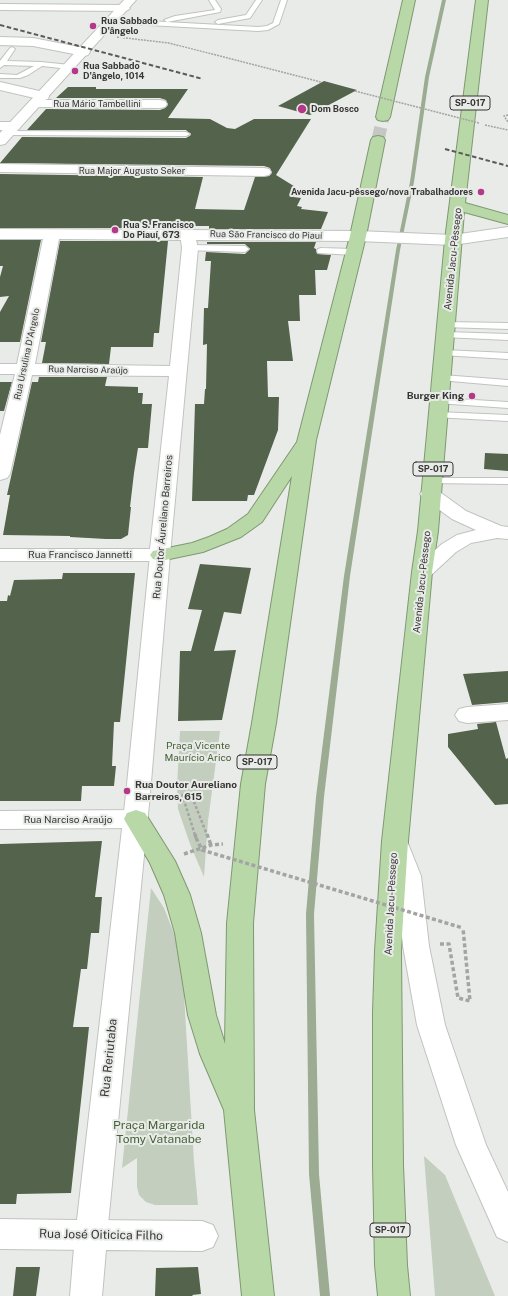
<!DOCTYPE html>
<html>
<head>
<meta charset="utf-8">
<style>
	body { margin:0 }
	canvas { display:block; background:#e9ebe8 }
</style>
</head>
<body>
<canvas width="508" height="1296"></canvas>
<script>
const g = document.querySelector('canvas').getContext('2d');
g.lineJoin = 'round';
function fillPath(path, color) {
  g.fillStyle = color;
  g.fill(path, 'evenodd');
}
function shape(rows) {
  const path = new Path2D();
  for (const r of rows) {
    path.moveTo(r[0], r[1]);
    for (let i = 2; i < r.length; i += 2) path.lineTo(r[i], r[i + 1]);
  }
  return path;
}
function trace(path, color, width, dash) {
  g.strokeStyle = color;
  g.lineWidth = width;
  g.lineCap = dash ? 'butt' : 'round';
  g.setLineDash(dash || []);
  g.stroke(path);
}
function label(font, color, halo, rows, align = 'center') {
  g.font = font + ' "Public Sans",sans-serif';
  g.lineWidth = 4;
  g.setLineDash([]);
  g.textBaseline = 'middle';
  g.strokeStyle = halo;
  g.fillStyle = color;
  for (const [text, x, y, turn = 0] of rows) {
    g.save();
    g.translate(x, y);
    g.rotate((+turn || 0) * Math.PI / 180);
    g.textAlign = isNaN(turn) ? turn : align;
    if (halo) g.strokeText(text, 0, 0);
    g.fillText(text, 0, 0);
    g.restore();
  }
}
const green = shape([
	[180,731,220,731,208,821,204,877,190,844,178,809,177,786],
	[151,888,164,908,177,941,182,961,194,1162,198,1205,155,1205,146,1202,139,1195,137,1187,137,1158,122,1168],
	[424,1156,445,1175,495,1296,435,1296]
]);
const stream = shape([
	[442,0,446,0,429,77,414,182,400,250,350,576,324,797,314,914,319,1174,330,1296,320,1296,309,1174,306,914,316,797,344,576,396,250,410,182,425,77,442,0]
]);
const building = shape([
	[324,81,357,90,310,115,278,106],
	[68,87,96,87,96,89,188,89,168,118,210,119,227,128,235,129,254,119,311,119,276,175,297,188,293,197,301,198,297,206,302,207,301,209,328,212,321,229,209,229,209,226,170,226,169,228,0,228,0,174,203,177,195,209,244,210,255,177,269,176,272,173,270,168,264,166,0,163,22,137,186,138,191,135,186,130,27,130,46,109,160,110,165,108,168,105,166,100,160,98,56,98],
	[0,240,41,240,20,342,0,342,0,312,9,296,0,297,0,277,3,266,0,266],
	[60,241,168,241,159,333,154,333,153,347,111,347,109,364,42,363,46,342,41,342],
	[207,242,316,242,314,248,316,249,317,254,331,255,327,270,315,270,316,295,299,295,300,321,288,321,293,361,267,361,268,397,279,397,278,430,254,495,248,495,247,501,192,501,195,404,204,404,205,389,206,389,207,344,203,345,204,308,208,308,211,261,205,261,206,252,245,254,250,249,245,244,207,244],
	[39,377,107,377,105,386,138,387,138,393,143,393,142,404,152,404,148,448,138,448,134,473,130,507,131,507,128,535,121,539,106,539,70,537,70,536,3,535,10,495,7,495,32,382,38,382],
	[0,382,12,382,4,411,0,411],
	[485,453,508,454,508,471,484,469],
	[200,564,251,568,241,614,224,612,214,651,236,650,222,720,178,721,180,651,191,651,202,610,188,609],
	[63,573,135,573,120,722,114,722,112,766,116,766,114,786,82,786,81,801,0,801,0,601,7,601,8,595,10,596,14,580,62,579],
	[508,671,508,702,472,705,463,674],
	[496,722,506,759,508,758,508,804,495,805,448,747,448,734,478,729,477,724],
	[102,841,95,897,102,897,99,933,91,933,87,969,81,969,73,1027,89,1027,71,1193,17,1194,16,1204,0,1204,0,844],
	[16,1267,40,1267,36,1296,13,1296],
	[198,1267,201,1294,192,1295,193,1296,155,1296,156,1268]
]);
const trunkTunnel = shape([
	[378,140,383,117]
]);
const pathFar2 = shape([
	[117,37,169,43,321,82],
	[508,115,504,116,508,122],
	[485,125,508,130]
]);
const pathFar1 = shape([
	[195,835,182,794,191,794,207,835]
]);
const path = shape([
	[195,834,196,838],
	[207,834,211,845],
	[184,854,211,845,223,844],
	[440,944,449,944,458,998,470,1001,463,928]
]);
const service = shape([
	[209,0,215,0,221,9,220,12,167,22,164,20,175,16,215,10,209,0],
	[256,0,262,0,250,18,218,24,215,22,218,20,246,15,256,0],
	[281,0,287,0,279,24,268,30,258,31,111,23,108,21,111,19,258,27,267,26,273,23,281,0],
	[12,47,15,49,7,61,41,62,70,65,73,67,70,69,42,66,28,75,20,78,0,78,0,74,17,75,34,66,4,65,0,68,0,61,10,48,12,47],
	[5,131,186,132,190,134,186,136,8,135,5,135,5,131],
	[190,245,245,246,249,249,245,252,187,250,186,248,190,245],
	[321,248,354,249,358,252,354,255,318,253,317,251,318,249,321,248],
	[446,322,508,323,508,329,443,327,441,325,443,323,446,322],
	[446,332,508,334,508,340,443,337,441,335,446,332],
	[444,350,508,353,508,359,441,355,439,353,441,351,444,350],
	[442,375,508,380,508,386,439,380,437,378,439,376,442,375],
	[440,398,508,402,508,408,437,403,435,401,440,398],
	[438,412,508,415,508,421,434,417,433,415,434,413,438,412],
	[431,478,508,478,508,484,427,483,426,481,427,479,431,478]
]);
const minor = shape([
	[0,4,124,5,128,6,130,8,128,10,124,11,0,10,0,4],
	[0,37,33,38,84,48,88,49,90,52,88,55,84,56,33,46,0,45,0,37],
	[0,82,48,93,49,96,48,99,43,100,0,90,0,82],
	[35,100,160,100,165,101,167,104,165,107,160,108,30,107,28,104,30,101,35,100],
	[0,122,14,122,19,123,21,126,19,129,14,130,0,130,0,122],
	[0,164,264,168,269,169,271,172,269,175,264,176,0,172,0,164],
	[508,227,508,237,453,245,358,241,196,240,198,248,170,555,167,559,160,561,0,561,0,549,150,549,169,376,32,375,10,474,7,478,0,480,0,435,15,374,0,374,0,364,17,364,43,239,0,239,0,229,358,231,453,235,508,227],
	[59,239,181,240,182,248,170,366,35,364,59,239],
	[430,488,437,490,466,511,501,526,508,527,508,539,497,538,471,543,456,552,429,577,422,578,415,577,412,572,415,567,442,544,457,535,476,530,452,519,423,498,420,494,423,490,430,488],
	[508,704,508,720,467,723,459,721,455,715,459,709,467,707,508,704],
	[136,810,145,813,148,819,145,825,136,828,0,829,0,811,136,810],
	[91,1220,202,1221,213,1225,218,1236,213,1247,202,1251,106,1250,102,1296,70,1296,75,1235,80,1224,91,1220]
]);
const tertiary = shape([
	[124,0,136,0,5,144,0,145,0,133,124,0],
	[160,549,167,551,170,555,150,794,107,1235,102,1246,91,1250,0,1249,0,1219,77,1220,126,794,150,555,153,551,160,549],
	[396,834,405,836,421,876,429,946,445,1025,486,1145,508,1192,508,1242,497,1237,456,1145,417,1025,403,946,395,876,383,843,387,836,396,834]
]);
const trunk = shape([
	[403,0,415,0,390,117,388,120,383,121,378,120,376,117,403,0],
	[476,0,488,0,465,203,508,215,508,224,464,212,438,531,432,572,408,841,401,951,403,1165,407,1265,410,1296,378,1296,375,1265,373,1165,373,1012,375,951,382,841,412,572,418,531,445,240,476,0],
	[378,136,383,137,385,140,366,236,316,440,276,723,265,784,253,923,254,1110,274,1296,242,1296,224,1110,200,1054,188,1015,175,933,164,895,150,863,124,819,127,813,136,810,145,813,175,861,190,895,201,933,216,1015,225,1044,227,923,241,784,252,723,292,476,262,522,241,537,203,552,160,561,153,559,150,555,153,551,192,543,209,537,227,529,248,514,297,442,350,236,371,140,373,137,378,136]
]);
const rail = shape([
	[0,25,203,79],
	[445,149,508,166]
]);
const pathBridgeFar1 = shape([
	[355,91,479,123]
]);
const pathBridge = shape([
	[196,838,202,850,463,928]
]);
const markers = [
	[93,26,4,"#b43889"],
	[75,71,4,"#b43889"],
	[302,109,5,"#b43889"],
	[481,192,4,"#b43889"],
	[115,230,4,"#b43889"],
	[472,396,4,"#b43889"],
	[127,791,4,"#b43889"]
];
const farPoinames = [
	["Rua Sabbado",101,21],
	["D'ângelo",101,31],
	["Rua Sabbado",83,66],
	["D'ângelo, 1014",83,76],
	["Dom Bosco",311,109],
	["Avenida Jacu-pêssego/nova Trabalhadores",473,192,"right"],
	["Rua S. Francisco",123,225],
	["Do Piauí, 673",123,235]
];
const shields = [
	[470,103,40],
	[433,469,40],
	[257,762,40],
	[390,1230,40]
];
const shieldNames = [
	["SP-017",470,103],
	["SP-017",433,469],
	["SP-017",257,762],
	["SP-017",390,1230]
];
const farStreetnames = [
	["Rua Mário Tambellini",97,104],
	["Rua Major Augusto Seker",132,171],
	["Rua São Francisco do Piauí",266,235,1],
	["Rua Ursulina D'Angelo",27,354,-78],
	["Rua Narciso Araújo",88,370,1]
];
const streetNames = [
	["Avenida Jacu-Pêssego",453,259,-84],
	["Rua Doutor Áureliano Barreiros",163,527,-85],
	["Rua Francisco Jannetti",80,555],
	["Avenida Jacu-Pêssego",422,582,-84],
	["Rua Narciso Araújo",68,820],
	["Avenida Jacu-Pêssego",391,904,-87]
];
const poiNames = [
	["Burger King",464,396],
	["Rua Doutor Aureliano",135,785,"left"],
	["Barreiros, 615",135,797,"left"]
];
const parkNames = [
	["Praça Vicente",198,746],
	["Maurício Arico",198,758]
];
const nearStreetnames = [
	["Rua Reriutaba",109,1058,-84],
	["Rua José Oiticica Filho",101,1235,1]
];
const nearParknames = [
	["Praça Margarida",159,1125],
	["Tomy Vatanabe",159,1139]
];
fillPath(green, '#c4cebe');
fillPath(stream, '#9bac92');
fillPath(building, '#54634c');
trace(trunkTunnel, '#c5c7c4', 13, [13, 6]);
trace(service, '#c1c3c0', 2);
trace(minor, '#c1c3c0', 2);
trace(tertiary, '#c1c3c0', 2);
trace(trunk, '#7f9971', 2);
trace(pathFar2, '#a4a5a3', 1.5, [2, 1]);
trace(pathFar1, '#a4a5a3', 2.5, [3, 2]);
trace(path, '#a4a5a3', 3.5, [4, 2.5]);
fillPath(service, '#fff');
fillPath(minor, '#fff');
fillPath(tertiary, '#fff');
fillPath(trunk, '#b8d8a8');
trace(rail, '#5a5a59', 2, [4.5, 2.5]);
trace(pathBridgeFar1, '#a4a5a3', 1.5, [2, 1]);
trace(pathBridge, '#a4a5a3', 3.5, [4, 2.5]);
for (const [x, y, r, color] of markers) {
  const dot = new Path2D();
  dot.arc(x, y, r, 0, 2 * Math.PI);
  g.fillStyle = color;
  g.fill(dot);
  trace(dot, '#e9ebe8', 1.5);
}
label('bold 9px', '#363635', '#e9ebe8', farPoinames, 'left');
for (const [x, y, w] of shields) {
  const box = new Path2D();
  box.roundRect(x - w / 2, y - 7, w, 14, 3);
  g.fillStyle = '#e9ebe8';
  g.fill(box);
  trace(box, '#363635', 1);
}
label('bold 9px', '#363635', null, shieldNames);
label('9px', '#363635', '#e9ebe8', farStreetnames);
label('10px', '#363635', '#e9ebe8', streetNames);
label('bold 10px', '#363635', '#e9ebe8', poiNames, 'right');
label('10px', '#466138', '#e9ebe8', parkNames);
label('12px', '#363635', '#e9ebe8', nearStreetnames);
label('12px', '#466138', '#e9ebe8', nearParknames);
</script>
</body>
</html>
